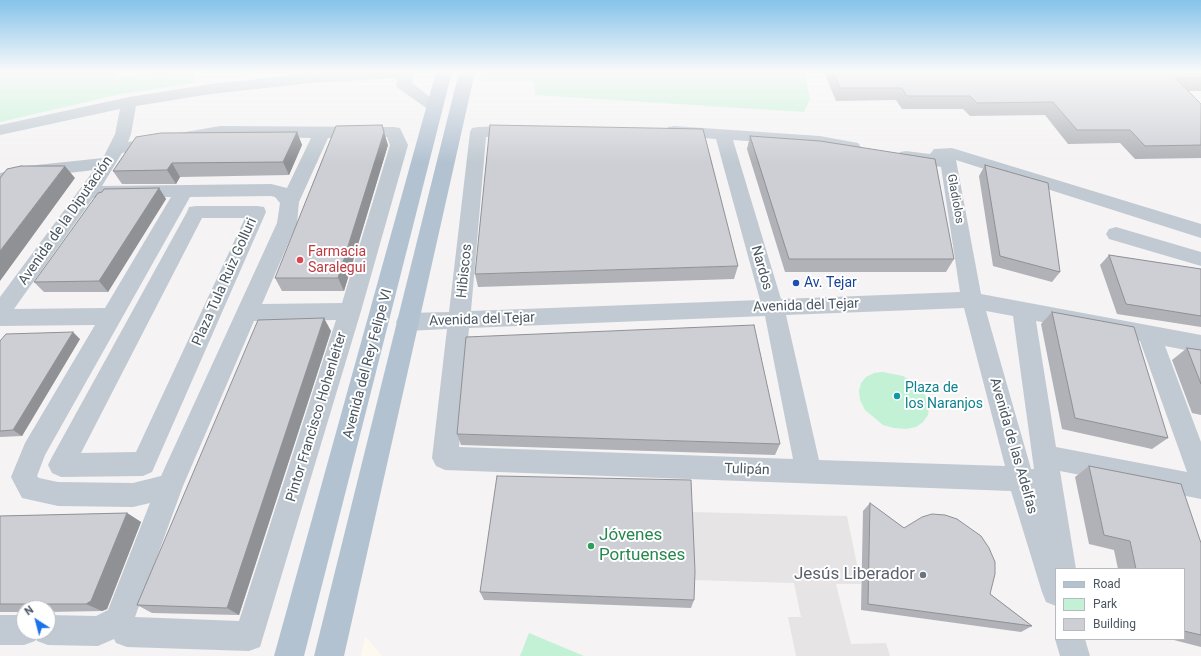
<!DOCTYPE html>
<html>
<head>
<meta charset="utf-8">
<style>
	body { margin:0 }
	#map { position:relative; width:1201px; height:656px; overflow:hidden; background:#f5f3f3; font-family:Roboto,sans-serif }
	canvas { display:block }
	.legend { position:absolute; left:1055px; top:568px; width:130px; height:72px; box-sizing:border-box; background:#fff; border:1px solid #b7bbc0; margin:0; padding:5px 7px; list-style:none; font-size:12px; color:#4a5661 }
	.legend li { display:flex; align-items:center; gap:8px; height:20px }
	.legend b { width:20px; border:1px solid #b7bbc0 }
	.north { position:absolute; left:16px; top:600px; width:40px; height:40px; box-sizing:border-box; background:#fff; border:1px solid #b7bbc0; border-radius:50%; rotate:324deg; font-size:11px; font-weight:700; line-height:16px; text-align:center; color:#4a5661 }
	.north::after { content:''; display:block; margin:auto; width:14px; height:18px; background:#1a73e8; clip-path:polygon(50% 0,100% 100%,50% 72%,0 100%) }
</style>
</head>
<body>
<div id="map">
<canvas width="1201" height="656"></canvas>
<ul class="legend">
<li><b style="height:5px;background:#b3c2d1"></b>Road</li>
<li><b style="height:11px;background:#c3f1d5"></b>Park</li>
<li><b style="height:11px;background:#cdcfd5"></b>Building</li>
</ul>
<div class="north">N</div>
</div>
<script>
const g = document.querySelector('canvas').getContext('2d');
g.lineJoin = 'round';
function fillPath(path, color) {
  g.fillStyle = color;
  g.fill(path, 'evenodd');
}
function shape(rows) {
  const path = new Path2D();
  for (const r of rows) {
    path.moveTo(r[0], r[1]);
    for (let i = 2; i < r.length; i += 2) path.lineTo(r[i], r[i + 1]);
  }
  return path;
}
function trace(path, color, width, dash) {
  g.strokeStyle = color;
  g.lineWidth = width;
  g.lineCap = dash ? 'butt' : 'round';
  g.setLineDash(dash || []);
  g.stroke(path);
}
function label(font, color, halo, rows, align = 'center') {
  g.font = font + ' Roboto,sans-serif';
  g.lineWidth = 4;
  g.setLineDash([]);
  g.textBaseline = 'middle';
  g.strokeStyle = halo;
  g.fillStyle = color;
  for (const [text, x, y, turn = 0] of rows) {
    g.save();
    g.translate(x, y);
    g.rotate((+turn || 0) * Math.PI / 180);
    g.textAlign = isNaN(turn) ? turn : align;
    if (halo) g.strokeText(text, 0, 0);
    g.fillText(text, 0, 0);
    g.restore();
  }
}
const commercial = shape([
	[365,636,382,656,361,656]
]);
const education = shape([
	[689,512,847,516,861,584,836,584,851,644,886,643,890,656,796,656,788,617,801,617,794,583,692,580]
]);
const green = shape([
	[0,72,119,72,116,76,193,72,195,83,121,94,0,122],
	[481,72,805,72,810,99,804,112,535,95,534,81,480,81],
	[883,372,903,376,921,388,926,397,929,406,928,415,923,422,916,427,906,429,894,428,883,425,865,410,860,400,859,391,861,383,866,377,874,373],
	[529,633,584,656,520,656]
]);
const minor = shape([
	[347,72,415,72,412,83,443,107,441,110,435,112,429,110,398,88,396,85,397,78,311,83,211,94,136,106,131,134,128,142,220,126,394,127,400,128,408,145,361,311,260,647,249,651,127,647,116,643,114,639,98,646,48,645,37,641,36,637,35,641,24,645,0,645,0,615,24,615,24,632,48,632,48,615,96,616,108,610,150,503,133,507,58,506,22,498,11,477,25,443,95,325,0,326,0,297,94,170,27,178,0,185,0,173,27,166,103,158,115,134,120,109,0,135,0,125,129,97,211,84,311,73,347,72],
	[220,136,311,138,287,188,271,184,102,186,122,153,220,136],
	[387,137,390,145,342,303,262,304,297,223,299,202,328,138,387,137],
	[271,196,275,197,280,203,277,223,161,476,133,483,58,482,39,478,37,476,45,455,190,197,271,196],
	[171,197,105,308,14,309,93,198,171,197],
	[336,320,239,621,135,617,183,486,254,321,336,320],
	[519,125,525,126,527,130,525,134,486,137,471,311,760,300,716,139,668,135,666,131,668,127,674,126,820,136,858,143,861,147,858,151,852,152,820,146,733,140,781,299,960,292,941,167,900,160,897,156,900,152,906,151,930,154,934,149,952,148,1201,224,1201,238,956,160,981,294,1201,335,1201,353,1165,346,1201,442,1201,499,1060,471,1076,569,1056,569,1056,606,1046,602,1042,592,1011,491,445,470,436,466,432,458,447,329,407,331,399,328,396,322,399,316,407,313,449,312,470,132,472,128,478,127,519,125],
	[964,308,1005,466,819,460,786,315,964,308],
	[986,311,1013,316,1034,469,1031,469,986,311],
	[765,316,793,459,459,447,469,328,765,316],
	[1036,321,1140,341,1187,472,1056,447,1036,321],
	[196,206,257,206,264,207,266,212,152,472,143,476,61,477,52,473,48,465,52,457,187,212,189,207,196,206],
	[202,218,245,218,136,452,81,453,202,218],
	[1116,227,1201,252,1201,266,1109,239,1106,234,1109,229,1116,227],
	[1056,636,1056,639,1085,639,1090,656,1060,656,1055,639,1056,636]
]);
const major = shape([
	[436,72,452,72,304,656,274,656,436,72],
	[459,72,475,72,344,656,314,656,459,72]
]);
const wall = shape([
	[824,72,1201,72,1201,91,1189,91,1201,104,1201,158,1135,159,1120,143,1068,144,1045,115,970,116,963,109,902,109,896,100,836,101],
	[297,132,302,145,289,175,180,177,176,184,122,184,113,171],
	[750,136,954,259,946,272,785,272,747,149],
	[388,145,344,291,282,291,275,278],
	[985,165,1060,272,1052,282,993,266,979,176],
	[159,188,166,199,108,292,44,292,34,282],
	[1109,255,1201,269,1201,327,1117,314,1100,265],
	[738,266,734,279,478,287,475,274],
	[1052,312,1168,438,1152,449,1062,429,1041,324],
	[331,331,239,615,152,613,137,605],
	[80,339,22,436,0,437,0,341],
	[1187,348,1201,350,1201,415,1192,413,1172,360],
	[457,434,780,444,775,455,461,445],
	[1089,466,1201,543,1201,647,1170,639,1184,639,1184,569,1118,569,1114,550,1089,544,1075,477],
	[870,503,904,528,1032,626,1021,632,861,610,863,511],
	[127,513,141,522,107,609,102,611,48,612,48,608,24,608,24,612,0,612,0,516],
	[480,592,694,600,691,608,484,600]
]);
const shadedWall = shape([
	[297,132,302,145,289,175,283,162],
	[384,132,388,145,344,291,338,278],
	[172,163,180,177,176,184,167,170],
	[65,166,75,178,0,281,0,251],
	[159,188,166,199,108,292,99,281],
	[324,318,331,331,239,615,227,608],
	[73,332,80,339,22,436,13,430],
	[127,513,141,522,107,609,102,611,86,604]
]);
const building = shape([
	[833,72,1201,72,1201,78,1175,78,1201,104,1201,145,1145,146,1130,130,1077,130,1053,102,977,103,970,96,907,96,902,88,840,88,833,72],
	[382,125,384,132,338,278,275,278,336,126,382,125],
	[490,125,703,129,738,266,475,274,490,125],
	[297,132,283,162,172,163,167,170,113,171,136,137,161,133,297,132],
	[750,136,820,141,935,159,954,259,789,259,750,136],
	[985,165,1048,183,1060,272,1000,256,985,165],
	[21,166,65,166,0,251,0,178,7,169,21,166],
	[159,188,99,281,34,282,98,193,102,192,104,189,159,188],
	[1109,255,1201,269,1201,316,1126,304,1109,255],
	[1052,312,1134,327,1168,438,1075,418,1052,312],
	[324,318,227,608,137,605,258,320,324,318],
	[754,325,780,444,457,434,466,337,754,325],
	[73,332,13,430,0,431,0,341,6,334,73,332],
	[1187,348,1201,350,1201,384,1187,348],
	[1089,466,1181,484,1201,543,1201,635,1184,631,1184,569,1136,569,1130,541,1104,535,1089,466],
	[497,476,691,480,695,571,694,600,480,592,497,476],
	[870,503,904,528,922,517,932,514,945,515,957,519,981,536,989,548,995,562,995,574,990,594,1032,626,868,604,870,503],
	[127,513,91,601,86,604,0,604,0,516,127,513]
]);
const markers = [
	[300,260,4,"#e0444e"],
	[796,283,4,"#1a4fb4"],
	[897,396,4,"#0f9aa8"],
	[591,546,4,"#2e9e5b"],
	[923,575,4,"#6b7280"]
];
const farStreetnames = [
	["Gladiolos",955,199,80]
];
const streetNames = [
	["Avenida de la Diputación",66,221,-55],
	["Nardos",761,268,74],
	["Hibiscos",465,271,-84],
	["Plaza Tula Ruiz Golluri",225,282,-66],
	["Avenida del Tejar",806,306,-2],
	["Avenida del Tejar",482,320,-2],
	["Avenida del Rey Felipe VI",368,364,-75],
	["Pintor Francisco Hohenleiter",317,417,-73],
	["Avenida de las Adelfas",1013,446,74],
	["Tulipán",747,470,2]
];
const healthNames = [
	["Farmacia",308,252],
	["Saralegui",308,268]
];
const transitNames = [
	["Av. Tejar",804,283]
];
const cultureNames = [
	["Plaza de",905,388],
	["los Naranjos",905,404]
];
const nearLeisurenames = [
	["Jóvenes",599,536],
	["Portuenses",599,556]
];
const nearWorshipnames = [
	["Jesús Liberador",915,575]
];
fillPath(commercial, '#fdf9ef');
fillPath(education, '#e6e4e5');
fillPath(green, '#c3f1d5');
fillPath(minor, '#c1cad2');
fillPath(major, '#b3c2d1');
fillPath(wall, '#b0b2b7');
fillPath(shadedWall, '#909195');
fillPath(building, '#cdcfd5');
trace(building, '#909195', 1);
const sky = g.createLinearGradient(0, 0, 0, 163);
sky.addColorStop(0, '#85c3ea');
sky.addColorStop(0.44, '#fafafa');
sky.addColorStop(1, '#fafafa00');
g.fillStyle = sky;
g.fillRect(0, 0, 1201, 163);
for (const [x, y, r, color] of markers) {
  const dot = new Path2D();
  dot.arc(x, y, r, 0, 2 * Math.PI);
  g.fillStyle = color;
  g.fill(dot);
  trace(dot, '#fff', 1.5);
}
label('12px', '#4a5661', '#fff', farStreetnames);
label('14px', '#4a5661', '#fff', streetNames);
label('14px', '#be3a42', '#fff', healthNames, 'left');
label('14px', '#164399', '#fff', transitNames, 'left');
label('14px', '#0d838f', '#fff', cultureNames, 'left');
label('17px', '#27864d', '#fff', nearLeisurenames, 'left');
label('17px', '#5b616d', '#fff', nearWorshipnames, 'right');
</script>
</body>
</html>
